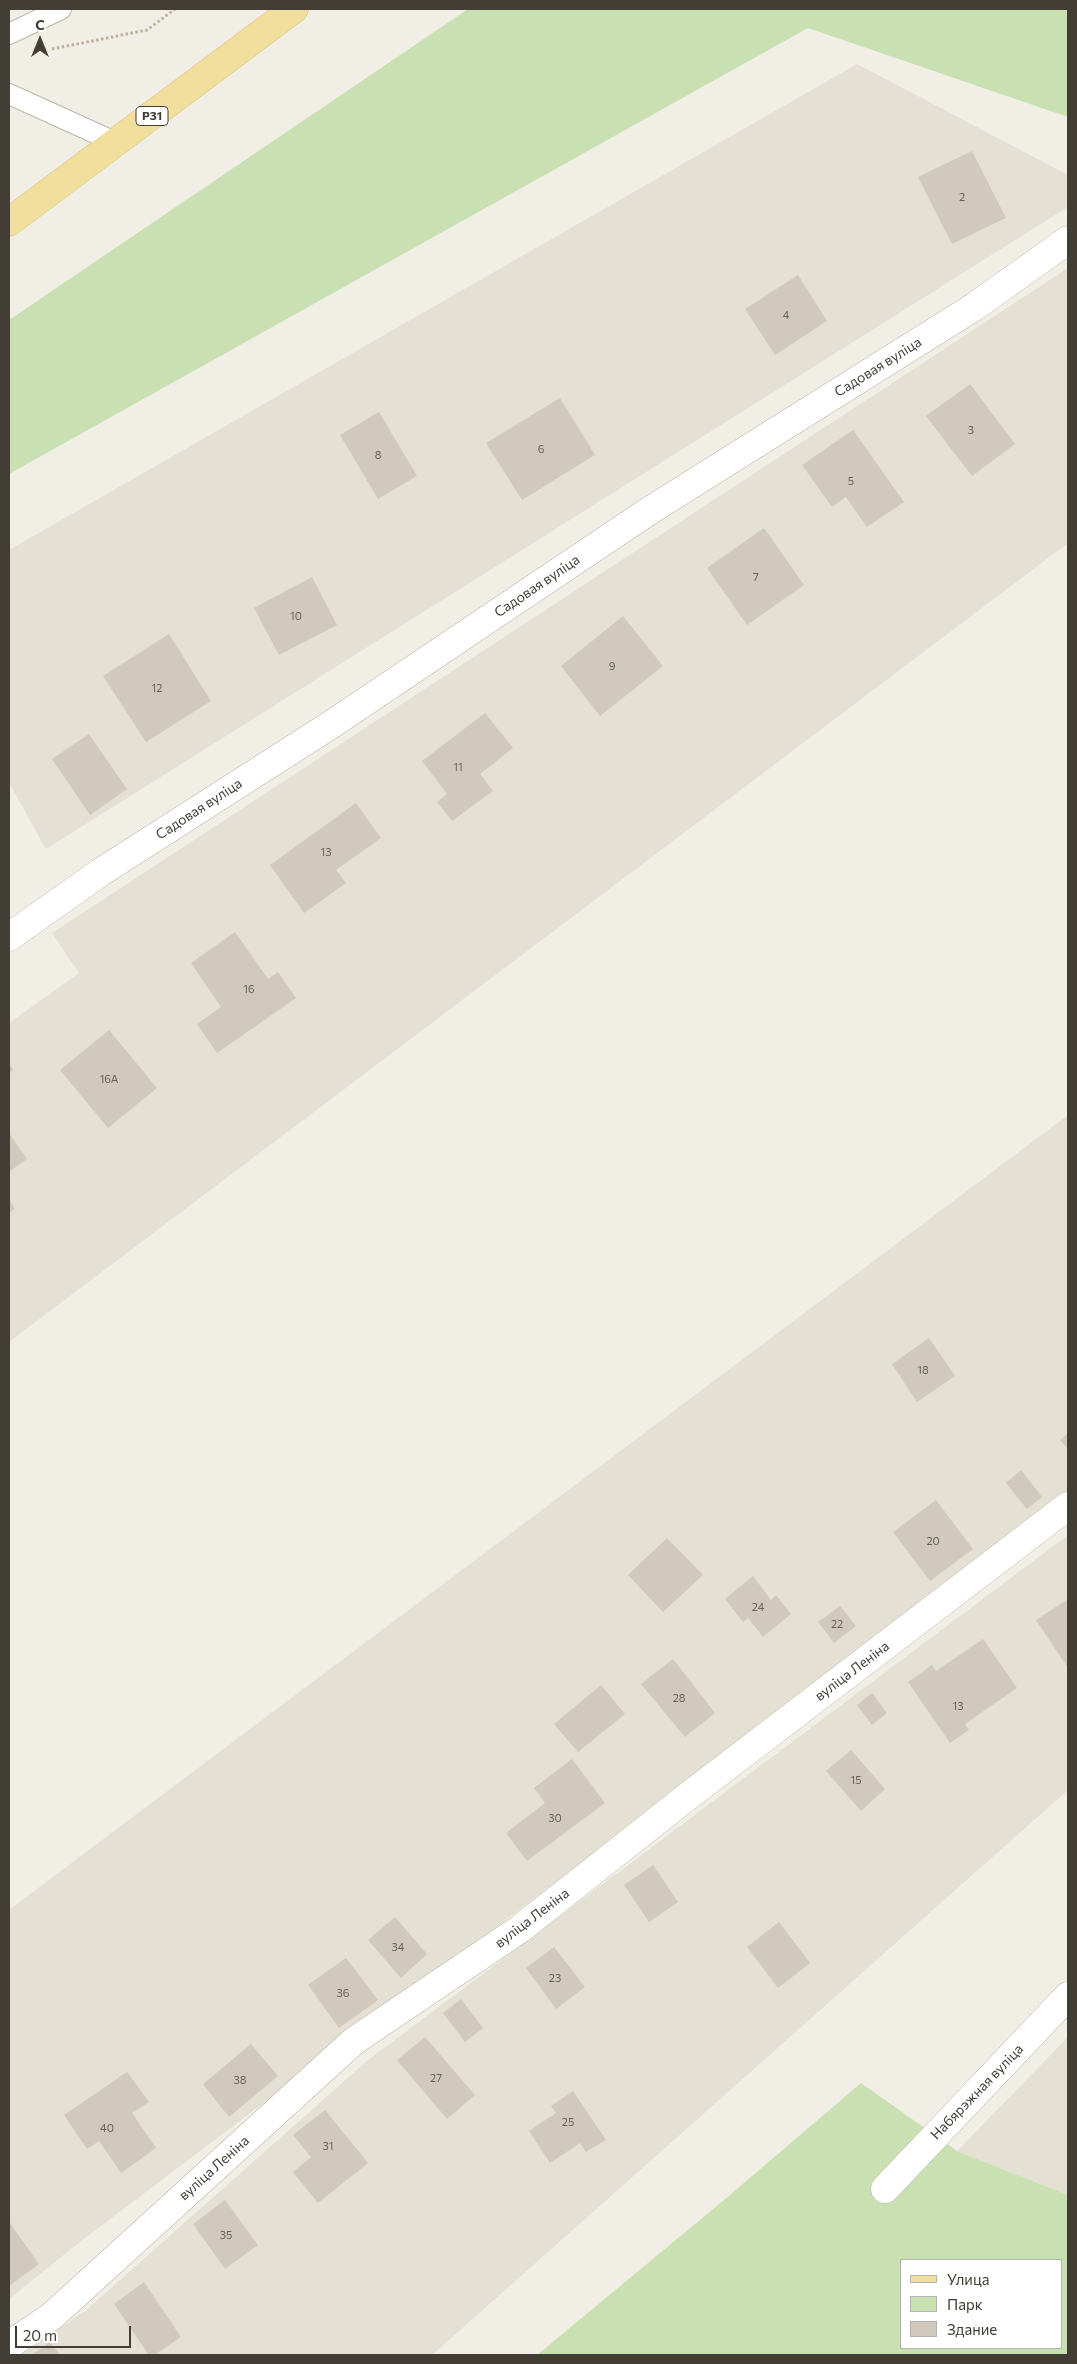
<!DOCTYPE html>
<html>
<head>
<meta charset="utf-8">
<style>
	body { margin:0 }
	#map { position:relative; width:1077px; height:2364px; overflow:hidden; background:#f1eee6; font-family:Commissioner,sans-serif }
	canvas { display:block }
	.frame { position:absolute; inset:0; border:10px solid #423e36; pointer-events:none }
	.legend { position:absolute; left:900px; top:2259px; width:162px; height:90px; box-sizing:border-box; background:#fff; border:1px solid #b3b2af; margin:0; padding:6px 9px; list-style:none; font-size:15px; color:#423e36 }
	.legend li { display:flex; align-items:center; gap:10px; height:25px }
	.legend b { width:25px; border:1px solid #b3b2af }
	.north { position:absolute; left:15px; top:15px; width:50px; height:50px; -webkit-text-stroke:4px #fff; paint-order:stroke; rotate:0deg; font-size:14px; font-weight:700; line-height:20px; text-align:center; color:#423e36 }
	.north::after { content:''; display:block; margin:auto; width:18px; height:22px; background:#423e36; clip-path:polygon(50% 0,100% 100%,50% 72%,0 100%) }
	.scale { position:absolute; left:15px; top:2326px; width:116px; height:22px; box-sizing:border-box; border:2px solid #423e36; border-top:0; padding-left:6px; font-size:15px; line-height:18px; white-space:nowrap; color:#423e36; -webkit-text-stroke:4px #fff; paint-order:stroke }
</style>
</head>
<body>
<div id="map">
<canvas width="1077" height="2364"></canvas>
<div class="frame"></div>
<ul class="legend">
<li><b style="height:6px;background:#f3df9d"></b>Улица</li>
<li><b style="height:14px;background:#c9e1b2"></b>Парк</li>
<li><b style="height:14px;background:#d1cabc"></b>Здание</li>
</ul>
<div class="north">С</div>
<div class="scale">20 m</div>
</div>
<script>
const g = document.querySelector('canvas').getContext('2d');
g.lineJoin = 'round';
function fillPath(path, color) {
  g.fillStyle = color;
  g.fill(path, 'evenodd');
}
function shape(rows) {
  const path = new Path2D();
  for (const r of rows) {
    path.moveTo(r[0], r[1]);
    for (let i = 2; i < r.length; i += 2) path.lineTo(r[i], r[i + 1]);
  }
  return path;
}
function trace(path, color, width, dash) {
  g.strokeStyle = color;
  g.lineWidth = width;
  g.lineCap = dash ? 'butt' : 'round';
  g.setLineDash(dash || []);
  g.stroke(path);
}
function label(font, color, halo, rows, align = 'center') {
  g.font = font + ' Commissioner,sans-serif';
  g.lineWidth = 4;
  g.setLineDash([]);
  g.textBaseline = 'middle';
  g.strokeStyle = halo;
  g.fillStyle = color;
  for (const [text, x, y, turn = 0] of rows) {
    g.save();
    g.translate(x, y);
    g.rotate((+turn || 0) * Math.PI / 180);
    g.textAlign = isNaN(turn) ? turn : align;
    if (halo) g.strokeText(text, 0, 0);
    g.fillText(text, 0, 0);
    g.restore();
  }
}
const residential = shape([
	[857,64,1068,175,1068,207,46,849,9,783,9,550],
	[1068,268,1068,543,9,1342,9,1023,79,973,52,933],
	[1068,1115,1068,1495,81,2241,9,2299,9,1910],
	[1068,1535,1068,1790,432,2355,21,2355,85,2311,368,2060],
	[1068,2037,1068,2195,957,2151]
]);
const green = shape([
	[468,9,1068,9,1068,117,808,28,9,474,9,320],
	[861,2083,957,2151,1068,2195,1068,2355,537,2355,724,2200],
	[901,2260,1061,2260,1061,2348,901,2348]
]);
const building = shape([
	[972,151,1006,218,952,244,918,177],
	[798,275,827,321,775,355,745,309],
	[970,384,1015,444,972,476,926,416],
	[560,398,595,455,522,500,486,443],
	[379,412,417,476,378,499,340,435],
	[853,430,904,502,867,527,846,497,832,507,802,465],
	[764,528,804,585,747,625,707,568],
	[312,577,337,625,279,655,254,608],
	[623,616,663,666,600,716,561,666],
	[169,634,211,701,146,742,103,676],
	[485,713,513,748,480,774,493,791,452,821,437,802,447,794,422,761],
	[89,734,127,789,90,815,52,759],
	[356,803,381,838,336,870,346,883,304,913,270,865],
	[235,932,268,979,278,972,296,998,217,1053,197,1024,221,1007,191,963],
	[109,1030,157,1088,108,1128,60,1070],
	[9,1063,13,1070,9,1074],
	[9,1133,27,1159,9,1172],
	[9,1199,15,1209,9,1213],
	[929,1338,955,1376,917,1402,892,1364],
	[1068,1433,1068,1449,1060,1440],
	[1021,1470,1042,1497,1027,1509,1006,1483],
	[936,1500,973,1549,930,1581,893,1532],
	[667,1538,703,1575,663,1612,628,1575],
	[753,1576,771,1600,776,1595,791,1614,763,1637,748,1618,743,1622,725,1599],
	[1068,1599,1068,1668,1036,1620],
	[840,1606,856,1626,834,1643,818,1622],
	[983,1639,1017,1688,965,1724,969,1730,950,1743,908,1682,932,1665,936,1671],
	[673,1659,715,1713,685,1737,641,1684],
	[601,1685,625,1714,578,1752,554,1724],
	[872,1693,887,1713,872,1725,857,1705],
	[851,1750,885,1789,861,1811,826,1771],
	[572,1759,605,1803,527,1861,506,1833,545,1803,534,1788],
	[653,1865,678,1902,649,1922,624,1885],
	[395,1917,427,1954,401,1978,368,1940],
	[779,1922,810,1963,778,1988,747,1947],
	[554,1947,585,1987,556,2009,526,1968],
	[346,1958,378,2000,339,2028,308,1985],
	[461,1999,483,2028,465,2042,443,2013],
	[425,2037,475,2095,447,2119,397,2060],
	[251,2044,278,2076,229,2117,203,2084],
	[127,2072,149,2102,132,2113,156,2148,121,2173,99,2141,87,2149,64,2115],
	[573,2091,606,2140,586,2152,580,2143,550,2163,529,2131,556,2113,551,2106],
	[325,2110,368,2163,318,2203,293,2172,311,2157,293,2135],
	[225,2200,258,2245,225,2269,193,2224],
	[9,2222,39,2264,9,2286],
	[144,2282,181,2337,154,2355,149,2355,114,2304],
	[50,2342,60,2355,32,2355]
]);
const path = shape([
	[52,49,147,30,175,9]
]);
const service = shape([
	[9,34,61,9],
	[9,94,117,143]
]);
const minor = shape([
	[9,937,101,872,332,724,649,511,974,307,1068,240],
	[885,2189,1068,1996],
	[9,2345,52,2316,354,2041,520,1929,683,1800,1068,1506]
]);
const primary = shape([
	[9,222,294,9]
]);
const numberNames = [
	["2",962,197],
	["4",786,315],
	["3",971,430],
	["6",541,449],
	["8",378,455],
	["5",851,481],
	["7",756,577],
	["10",296,616],
	["9",612,666],
	["12",157,688],
	["11",458,767],
	["13",326,852],
	["16",249,989],
	["16А",109,1079],
	["18",923,1370],
	["20",933,1541],
	["24",758,1607],
	["22",837,1624],
	["28",679,1698],
	["13",958,1706],
	["15",856,1780],
	["30",555,1818],
	["34",398,1947],
	["23",555,1978],
	["36",343,1993],
	["27",436,2078],
	["38",240,2080],
	["25",568,2122],
	["40",107,2128],
	["31",328,2146],
	["35",226,2235]
];
const shields = [
	[152,116,32]
];
const shieldNames = [
	["Р31",152,116]
];
const streetNames = [
	["Садовая вуліца",878,367,-32],
	["Садовая вуліца",537,586,-34],
	["Садовая вуліца",199,809,-33],
	["вуліца Леніна",852,1671,-37],
	["вуліца Леніна",532,1918,-37],
	["Набярэжная вуліца",977,2092,-46],
	["вуліца Леніна",214,2168,-42]
];
fillPath(residential, '#e4e0d4');
fillPath(green, '#c9e1b2');
fillPath(building, '#d1cabc');
trace(service, '#bbb6a9', 22);
trace(minor, '#bbb6a9', 29);
trace(primary, '#d6bd6f', 29);
trace(path, '#bbb29c', 3, [2.5, 2.5]);
trace(service, '#fff', 20);
trace(minor, '#fff', 28);
trace(primary, '#f3df9d', 28);
label('11px', '#666158', null, numberNames);
for (const [x, y, w] of shields) {
  const box = new Path2D();
  box.roundRect(x - w / 2, y - 9.5, w, 19, 4);
  g.fillStyle = '#fff';
  g.fill(box);
  trace(box, '#423e36', 1);
}
label('bold 12px', '#423e36', null, shieldNames);
label('14px', '#423e36', '#fff', streetNames);
</script>
</body>
</html>
